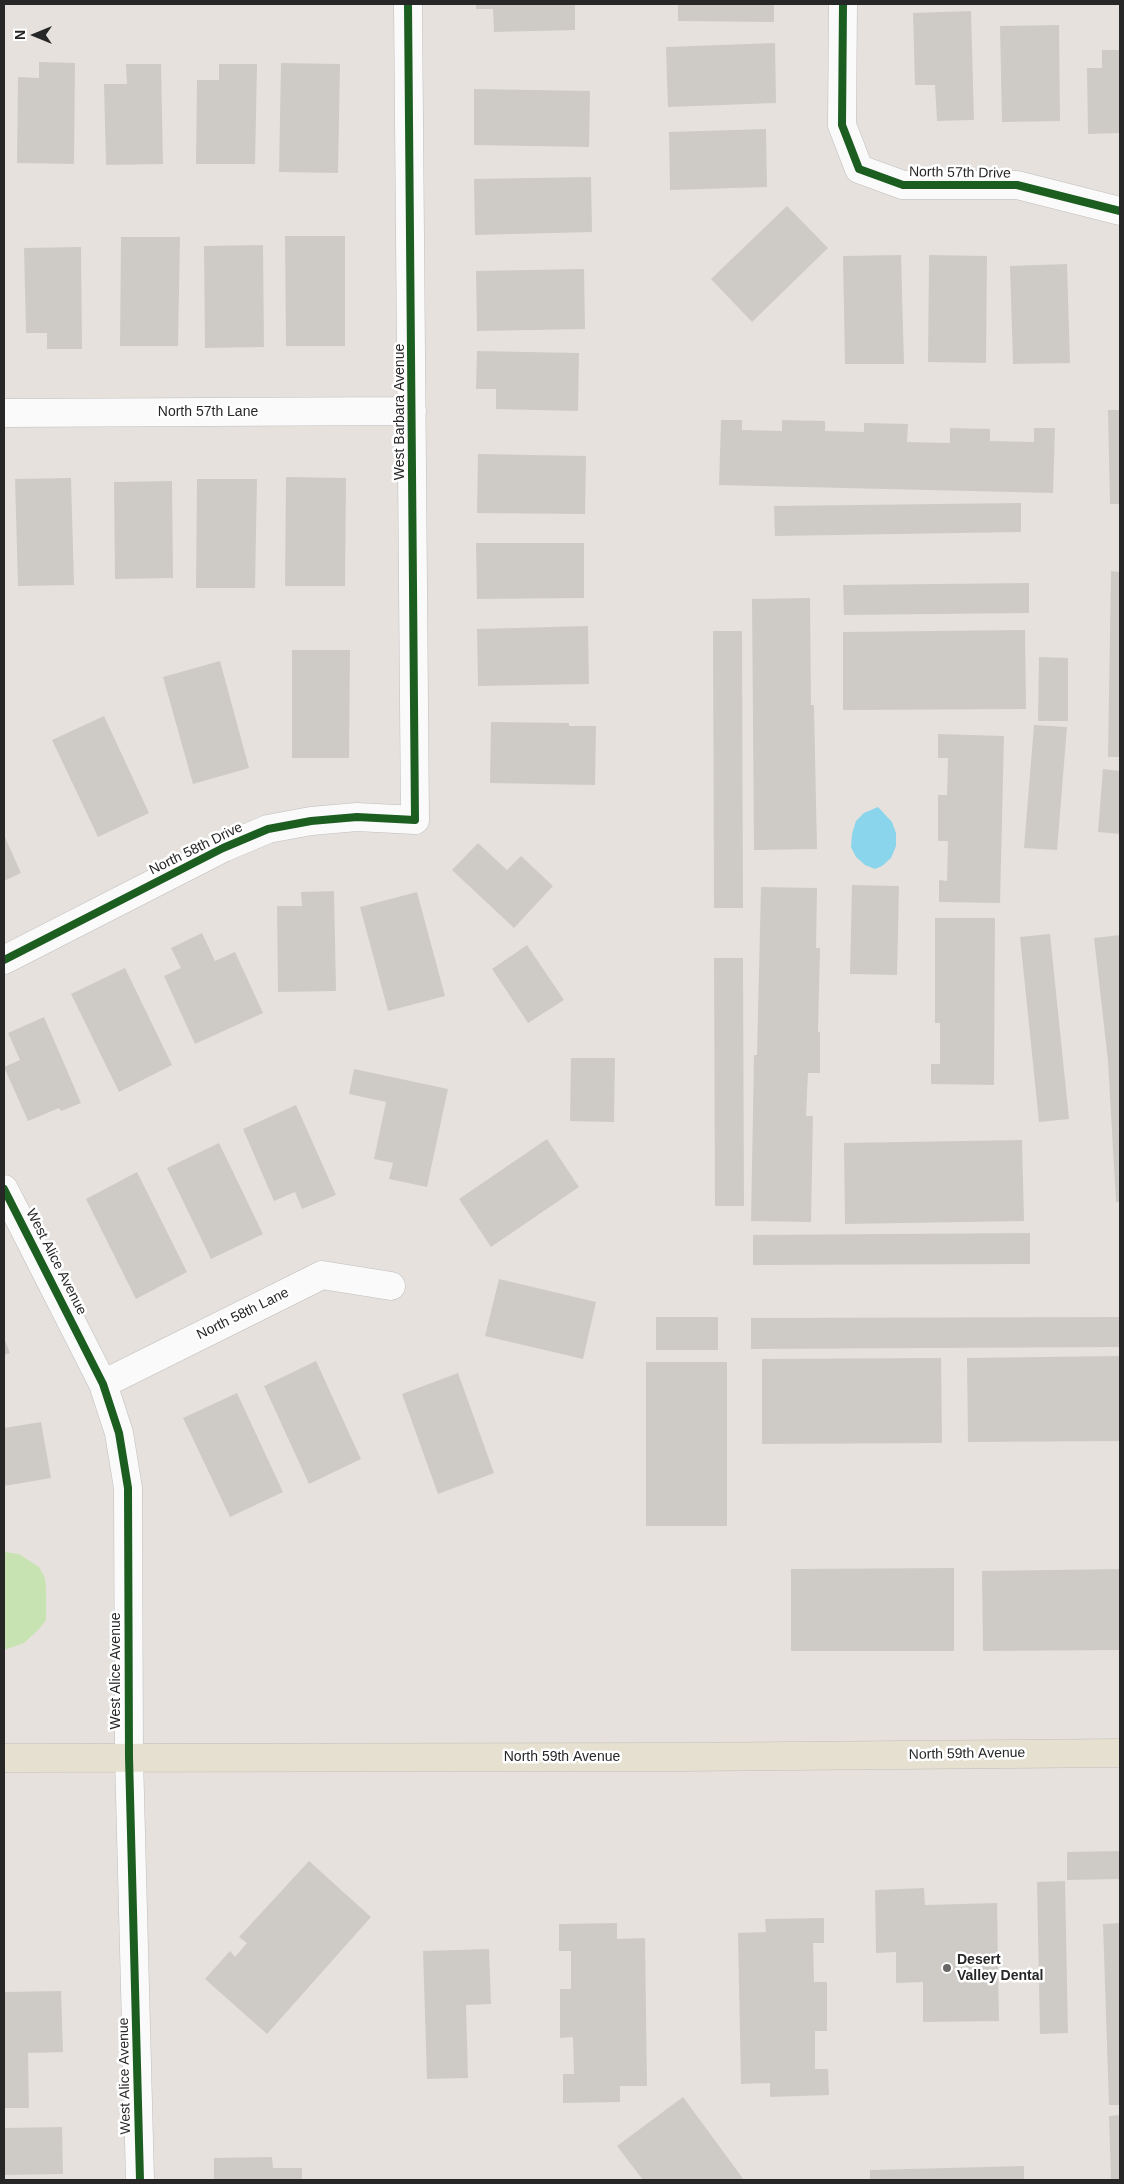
<!DOCTYPE html>
<html>
<head>
<meta charset="utf-8">
<style>
	body { margin:0 }
	#map { position:relative; width:1124px; height:2184px; overflow:hidden; background:#e6e1dc; font-family:Arial,sans-serif }
	canvas { display:block }
	.frame { position:absolute; inset:0; border:5px solid #272727; pointer-events:none }
	.north { position:absolute; left:10px; top:10px; width:50px; height:50px; -webkit-text-stroke:4px #fff; paint-order:stroke; rotate:270deg; font-size:14px; font-weight:700; line-height:20px; text-align:center; color:#272727 }
	.north::after { content:''; display:block; margin:auto; width:18px; height:22px; background:#272727; clip-path:polygon(50% 0,100% 100%,50% 72%,0 100%) }
</style>
</head>
<body>
<div id="map">
<canvas width="1124" height="2184"></canvas>
<div class="frame"></div>
<div class="north">N</div>
</div>
<script>
const g = document.querySelector('canvas').getContext('2d');
g.lineJoin = 'round';
function fillPath(path, color) {
  g.fillStyle = color;
  g.fill(path, 'evenodd');
}
function shape(rows) {
  const path = new Path2D();
  for (const r of rows) {
    path.moveTo(r[0], r[1]);
    for (let i = 2; i < r.length; i += 2) path.lineTo(r[i], r[i + 1]);
  }
  return path;
}
function trace(path, color, width, dash) {
  g.strokeStyle = color;
  g.lineWidth = width;
  g.lineCap = dash ? 'butt' : 'round';
  g.setLineDash(dash || []);
  g.stroke(path);
}
function label(font, color, halo, rows, align = 'center') {
  g.font = font + ' Arial,sans-serif';
  g.lineWidth = 5;
  g.setLineDash([]);
  g.textBaseline = 'middle';
  g.strokeStyle = halo;
  g.fillStyle = color;
  for (const [text, x, y, turn = 0] of rows) {
    g.save();
    g.translate(x, y);
    g.rotate((+turn || 0) * Math.PI / 180);
    g.textAlign = isNaN(turn) ? turn : align;
    if (halo) g.strokeText(text, 0, 0);
    g.fillText(text, 0, 0);
    g.restore();
  }
}
const green = shape([
	[4,1552,19,1554,39,1567,45,1578,46,1590,46,1620,39,1629,24,1643,4,1650]
]);
const water = shape([
	[878,807,892,822,896,833,896,846,891,858,882,866,875,869,865,865,856,857,851,847,852,834,856,821,864,813]
]);
const building = shape([
	[476,4,575,4,575,30,494,32,493,9,476,9],
	[678,4,774,4,774,22,678,21],
	[971,11,974,120,937,121,935,85,915,85,913,13],
	[1059,25,1060,121,1002,122,1000,26],
	[775,43,776,103,668,107,666,47],
	[1102,50,1120,50,1120,133,1088,134,1087,68,1102,68],
	[39,62,75,63,74,164,17,163,18,77,39,78],
	[281,63,340,64,338,173,279,172],
	[126,64,161,64,163,164,106,165,104,84,127,84],
	[219,64,257,64,255,164,196,164,197,80,219,80],
	[474,89,590,91,589,147,474,145],
	[766,129,767,187,670,190,669,132],
	[591,177,592,232,475,235,474,179],
	[787,206,828,248,752,322,711,279],
	[285,236,345,236,345,346,286,346],
	[121,237,180,237,178,346,120,346],
	[263,245,264,347,205,348,204,246],
	[81,247,82,349,47,349,47,333,26,333,24,248],
	[901,255,904,364,845,364,843,256],
	[929,255,987,256,986,363,928,362],
	[1067,264,1070,363,1013,364,1010,266],
	[584,269,585,329,477,331,476,271],
	[477,351,579,353,578,411,496,409,496,389,476,389],
	[1108,410,1120,410,1120,504,1110,504],
	[721,420,742,420,742,430,782,431,782,420,825,421,825,431,864,432,864,423,908,424,907,442,950,443,950,428,990,429,990,441,1034,442,1034,428,1055,428,1053,493,719,485],
	[478,454,586,456,585,514,477,513],
	[286,477,346,478,345,586,285,586],
	[71,478,74,585,18,586,15,479],
	[197,479,257,479,255,588,196,588],
	[172,481,173,578,115,579,114,482],
	[1021,503,1021,532,775,536,774,506],
	[476,543,584,543,584,598,477,599],
	[1111,571,1120,572,1120,757,1108,757],
	[1029,583,1029,613,844,615,843,585],
	[810,598,811,705,814,705,817,849,754,850,752,599],
	[588,626,589,684,478,686,477,629],
	[1025,630,1026,709,843,710,843,632],
	[713,631,742,631,743,908,714,908],
	[292,650,350,650,349,758,292,758],
	[1039,657,1068,658,1068,721,1038,721],
	[220,661,249,768,193,784,163,677],
	[104,716,149,813,98,837,52,740],
	[491,722,569,723,569,726,596,726,595,785,490,783],
	[1034,725,1067,727,1057,850,1024,848],
	[938,734,1004,736,1000,903,939,902,939,880,947,881,948,841,938,841,938,795,947,795,948,758,938,758],
	[1103,769,1120,771,1120,834,1098,832],
	[4,835,21,873,4,881],
	[478,843,507,870,521,856,553,886,514,928,452,870],
	[852,885,899,886,897,975,850,974],
	[761,887,817,888,816,948,820,948,818,1032,820,1032,820,1073,808,1073,806,1116,813,1116,811,1222,751,1221,754,1055,757,1055],
	[334,891,336,991,278,992,277,906,302,906,301,892],
	[417,892,445,996,388,1011,360,907],
	[935,918,995,918,994,1085,931,1084,931,1064,940,1064,940,1023,935,1023],
	[202,933,215,961,235,952,263,1013,195,1044,164,976,181,968,171,948],
	[1050,934,1069,1119,1039,1122,1020,937],
	[1120,935,1120,1202,1116,1202,1108,1061,1094,938],
	[527,945,564,1000,528,1023,492,969],
	[714,958,743,958,744,1206,715,1206],
	[125,968,172,1065,119,1092,71,994],
	[44,1017,81,1103,61,1111,59,1108,28,1121,4,1067,20,1060,8,1033],
	[571,1058,615,1058,614,1122,570,1121],
	[354,1069,448,1089,427,1187,389,1179,393,1163,374,1159,386,1102,349,1094],
	[296,1105,336,1195,302,1209,295,1192,274,1201,243,1129],
	[547,1139,579,1187,491,1247,459,1199],
	[1022,1140,1024,1221,845,1224,844,1143],
	[219,1143,263,1234,211,1259,167,1168],
	[137,1172,187,1272,136,1299,86,1199],
	[1030,1233,1030,1264,753,1265,753,1235],
	[499,1279,596,1302,583,1359,485,1336],
	[656,1317,718,1317,718,1350,656,1350],
	[1120,1317,1120,1347,751,1349,751,1318],
	[4,1338,10,1353,4,1355],
	[1120,1356,1120,1441,968,1442,967,1358],
	[941,1358,942,1443,762,1444,762,1359],
	[316,1361,361,1459,309,1484,264,1386],
	[646,1362,727,1362,727,1526,646,1526],
	[458,1373,494,1473,438,1494,402,1394],
	[237,1393,283,1492,230,1517,183,1418],
	[41,1422,51,1478,4,1486,4,1428],
	[954,1568,954,1651,791,1651,791,1569],
	[1120,1569,1120,1650,983,1651,982,1571],
	[1120,1851,1120,1879,1067,1880,1067,1852],
	[309,1861,371,1917,267,2034,205,1979,230,1951,235,1957,247,1943,239,1937],
	[1065,1881,1068,2033,1040,2034,1037,1882],
	[924,1888,925,1905,997,1903,999,2021,923,2022,923,1982,896,1983,896,1952,876,1953,875,1890],
	[824,1918,824,1943,813,1943,814,1982,827,1982,827,2031,815,2031,815,2069,828,2069,829,2095,770,2097,770,2083,741,2084,738,1933,766,1932,765,1919],
	[617,1923,617,1939,645,1938,647,2086,620,2086,620,2102,563,2103,563,2074,574,2074,573,2037,560,2038,560,1989,571,1989,571,1951,559,1951,559,1924],
	[1120,1923,1120,2105,1109,2105,1103,1924],
	[489,1949,491,2004,466,2005,468,2078,427,2079,423,1951],
	[61,1991,63,2052,28,2053,29,2108,4,2108,4,1992],
	[683,2097,744,2180,643,2180,617,2146],
	[1120,2115,1120,2180,1111,2180,1109,2116],
	[62,2127,63,2174,4,2175,4,2128],
	[272,2157,273,2168,302,2168,302,2180,214,2180,214,2158],
	[1024,2166,1024,2180,870,2180,870,2170]
]);
const minor = shape([
	[843,4,842,125,859,169,903,185,1017,185,1120,211],
	[4,413,412,411],
	[4,960,223,848,268,829,311,821,357,817,415,820,408,4],
	[4,1189,103,1384,119,1433,128,1488,129,1757,140,2180],
	[103,1384,322,1275,391,1286]
]);
const major = shape([
	[4,1758,684,1757,1120,1753]
]);
const cycleway = shape([
	[843,4,842,125,859,169,903,185,1017,185,1120,211],
	[4,960,223,848,268,829,311,821,357,817,415,820,408,4],
	[4,1189,103,1384,119,1433,128,1488,129,1757,140,2180]
]);
const markers = [
	[947,1968,5,"#6a6866"]
];
const streetNames = [
	["North 57th Drive",960,173,1],
	["North 57th Lane",208,412],
	["West Barbara Avenue",400,412,-90],
	["North 58th Drive",196,849,-26],
	["West Alice Avenue",56,1262,63],
	["North 58th Lane",243,1314,-26],
	["West Alice Avenue",116,1671,-90],
	["North 59th Avenue",967,1754,-1],
	["North 59th Avenue",562,1757],
	["West Alice Avenue",125,2076,-91]
];
const poiNames = [
	["Desert",957,1960],
	["Valley Dental",957,1976]
];
fillPath(green, '#c8e3b2');
fillPath(water, '#8bd5ec');
fillPath(building, '#cecbc7');
trace(minor, '#bfbdbe', 29);
trace(major, '#bfbdbb', 29);
trace(minor, '#fbfafa', 28);
trace(major, '#e6e0d0', 28);
trace(cycleway, '#1b5e20', 8);
for (const [x, y, r, color] of markers) {
  const dot = new Path2D();
  dot.arc(x, y, r, 0, 2 * Math.PI);
  g.fillStyle = color;
  g.fill(dot);
  trace(dot, '#fff', 2);
}
label('14px', '#272727', '#fff', streetNames);
label('bold 14px', '#272727', '#fff', poiNames, 'left');
</script>
</body>
</html>
